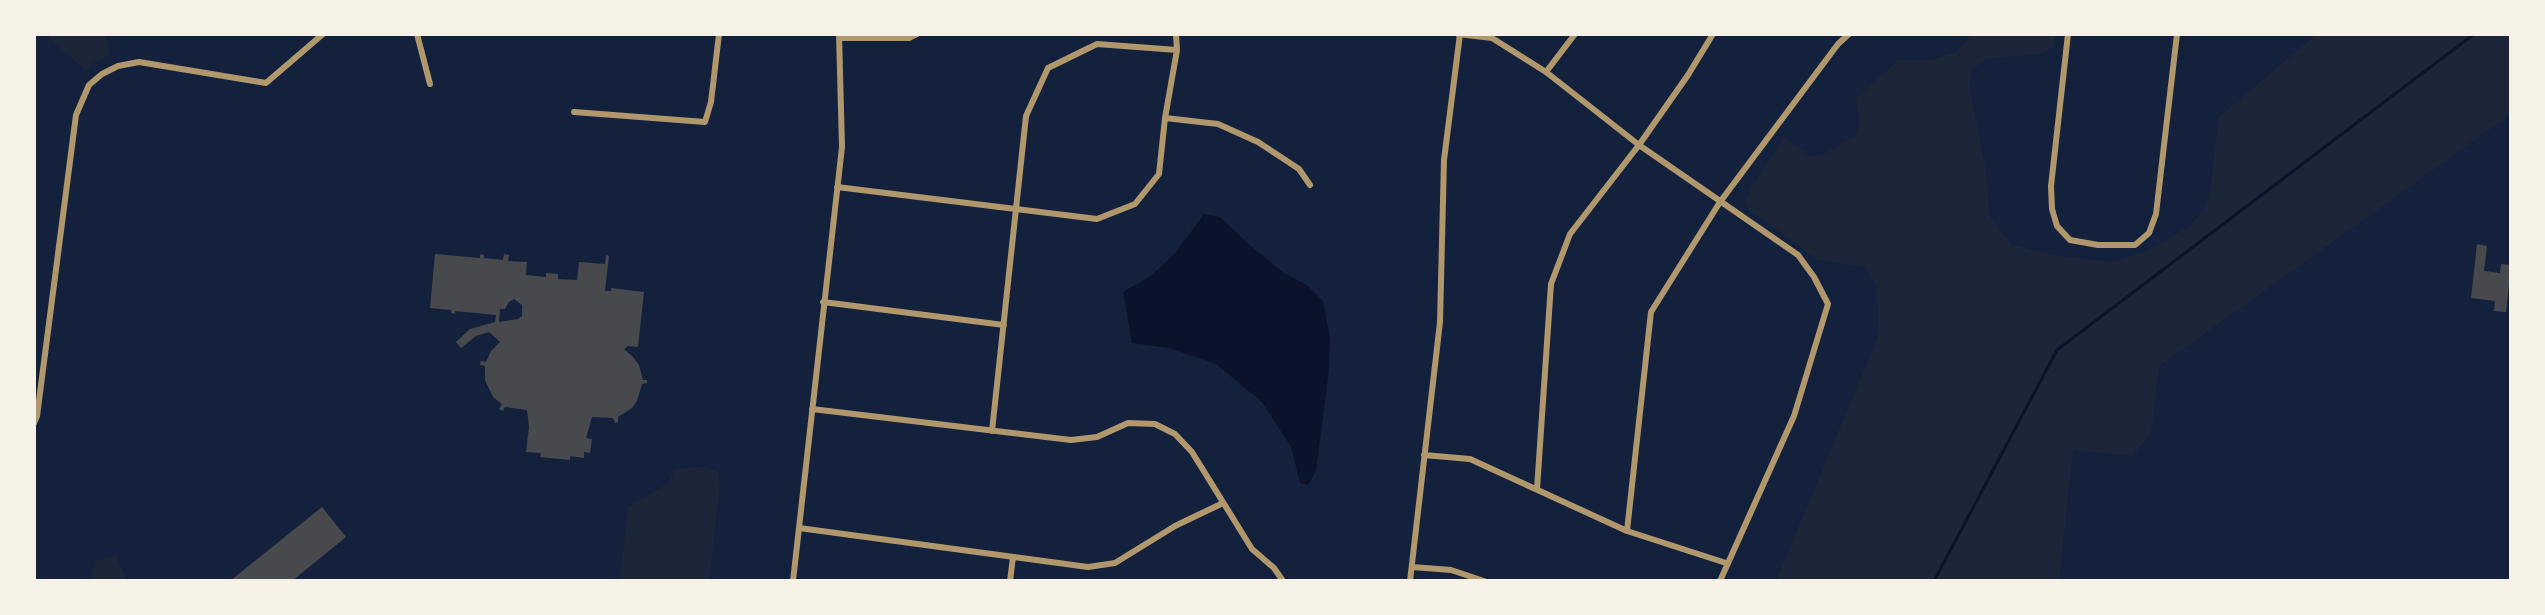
<!DOCTYPE html>
<html>
<head>
<meta charset="utf-8">
<style>
	body { margin:0 }
	#map { position:relative; width:2545px; height:615px; overflow:hidden; background:#14213d; font-family:"PT Sans Narrow",sans-serif }
	canvas { display:block }
	.frame { position:absolute; inset:0; border:36px solid #f6f1e7; pointer-events:none }
</style>
</head>
<body>
<div id="map">
<canvas width="2545" height="615"></canvas>
<div class="frame"></div>
</div>
<script>
const g = document.querySelector('canvas').getContext('2d');
g.lineJoin = 'round';
function fillPath(path, color) {
  g.fillStyle = color;
  g.fill(path, 'evenodd');
}
function shape(rows) {
  const path = new Path2D();
  for (const r of rows) {
    path.moveTo(r[0], r[1]);
    for (let i = 2; i < r.length; i += 2) path.lineTo(r[i], r[i + 1]);
  }
  return path;
}
function trace(path, color, width, dash) {
  g.strokeStyle = color;
  g.lineWidth = width;
  g.lineCap = dash ? 'butt' : 'round';
  g.setLineDash(dash || []);
  g.stroke(path);
}
const green = shape([
	[45,34,105,34,110,54,95,62,86,71],
	[1972,34,2055,34,2054,47,2039,54,1987,59,1972,69,1969,86,1985,165,1990,217,2012,245,2053,255,2112,262,2152,249,2188,227,2204,210,2210,191,2219,117,2317,34,2511,34,2511,114,2159,366,2151,434,2132,456,2073,450,2059,581,1776,581,1877,339,1879,321,1876,286,1865,267,1818,260,1749,210,1745,203,1752,187,1784,137,1812,157,1826,153,1855,136,1860,122,1856,98,1899,60,1930,60,1956,52],
	[692,467,707,467,718,472,720,485,709,581,620,581,628,507,667,484,675,470],
	[116,555,127,581,91,581,96,561]
]);
const water = shape([
	[1204,214,1220,217,1252,247,1284,273,1307,285,1323,301,1330,338,1329,370,1316,471,1308,485,1300,483,1291,447,1262,402,1216,364,1168,348,1132,343,1123,292,1151,276,1176,252]
]);
const stream = shape([
	[1934,581,2057,350,2474,34]
]);
const building = shape([
	[2477,244,2487,246,2484,271,2500,273,2501,264,2511,265,2506,312,2494,311,2495,301,2471,298],
	[435,254,480,258,480,254,484,255,484,258,503,260,504,254,509,255,508,261,527,262,526,275,546,277,546,273,558,274,558,279,577,280,579,262,605,264,606,255,609,256,605,291,611,291,611,288,644,292,638,347,628,346,624,349,633,357,639,365,643,380,647,380,647,383,642,384,637,401,632,408,618,417,618,422,615,423,613,418,592,417,586,438,592,439,590,453,584,452,584,458,570,456,570,460,540,457,541,453,526,452,529,427,527,410,505,407,503,411,499,409,502,404,493,397,485,380,485,366,480,365,481,361,486,362,491,351,500,342,489,332,476,336,461,348,456,342,470,329,495,322,496,315,455,311,455,314,451,313,451,310,430,308],
	[514,299,522,305,522,316,518,319,499,322,500,309,505,309,509,302],
	[322,507,346,537,292,581,230,581]
]);
const minor = shape([
	[417,34,430,84],
	[1458,34,1492,38,1546,72,1639,145,1798,255,1814,277,1828,304,1794,416,1720,581],
	[2068,34,2051,186,2052,209,2057,226,2070,240,2098,245,2135,245,2149,233,2156,214,2177,34],
	[839,38,909,38,917,34],
	[1546,72,1575,34],
	[574,112,705,122,711,102,719,34],
	[1165,118,1218,124,1258,142,1299,169,1310,185],
	[837,187,1097,219,1135,204,1159,174,1165,118,1177,50,1176,34],
	[823,302,1004,325],
	[812,409,1071,440,1097,437,1128,423,1155,424,1175,434,1192,452,1252,549,1274,568,1283,581],
	[34,423,37,416,76,115,89,85,102,74,118,66,139,62,266,83,323,34],
	[992,431,1026,116,1048,68,1097,44,1177,50],
	[1424,455,1470,459,1627,531,1726,563],
	[1537,489,1551,284,1570,234,1639,145,1688,75,1713,34],
	[799,528,1088,567,1115,563,1175,526,1223,503],
	[1627,531,1651,312,1720,202,1838,44,1849,34],
	[1412,567,1451,570,1484,581],
	[793,581,842,147,839,34],
	[1010,581,1013,557],
	[1410,581,1440,322,1444,160,1460,34]
]);
fillPath(green, '#1d2539');
fillPath(water, '#0b132b');
trace(stream, '#0b132b', 3);
fillPath(building, '#48494c');
trace(minor, '#b1986c', 6);
</script>
</body>
</html>
